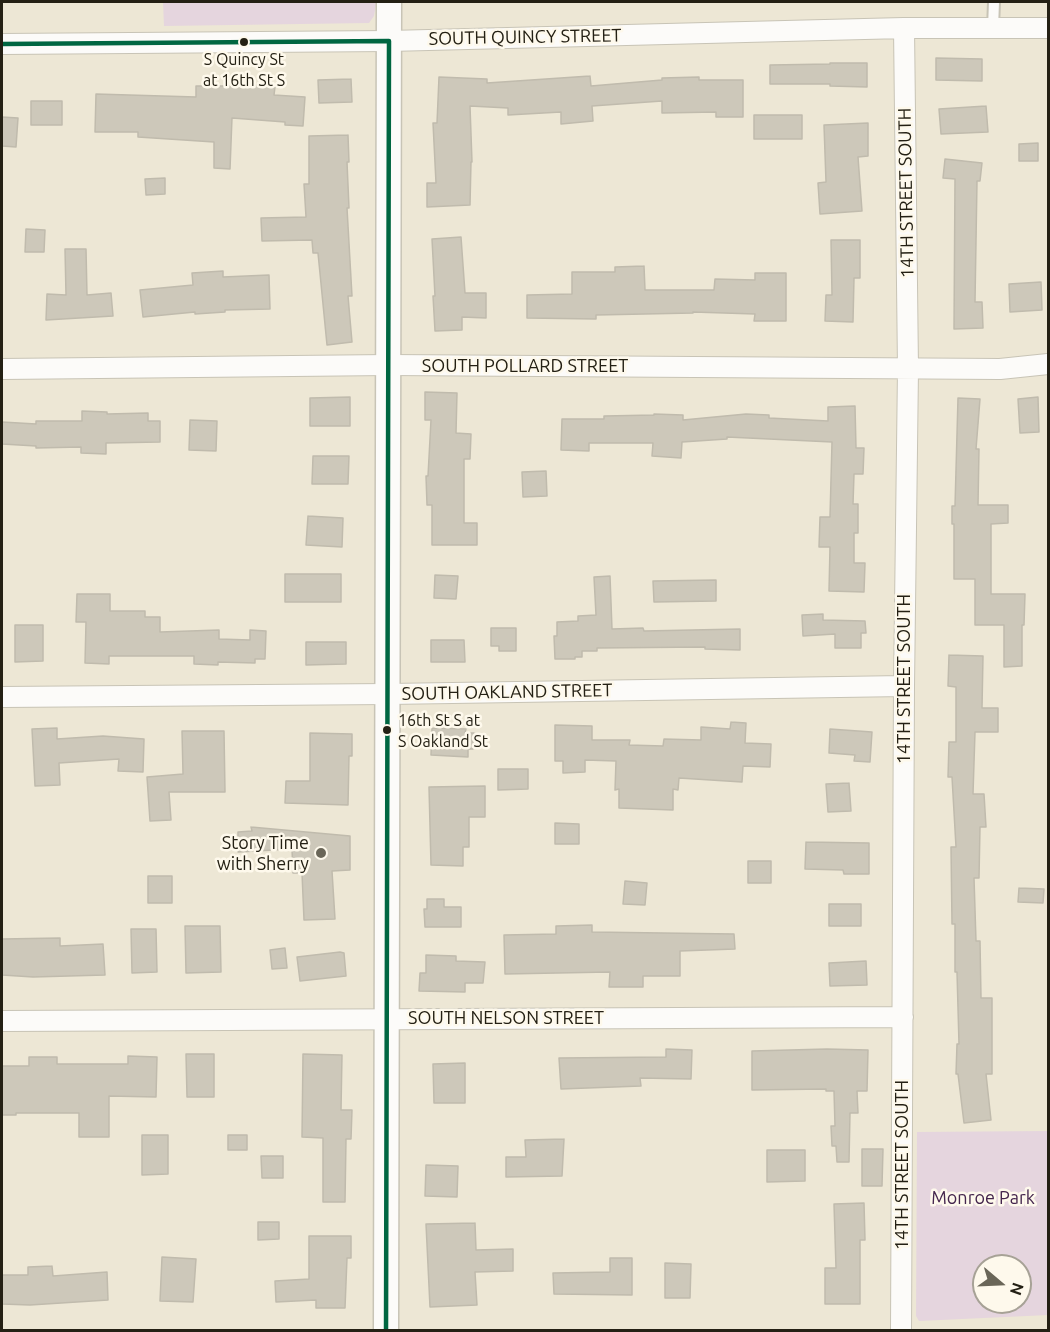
<!DOCTYPE html>
<html>
<head>
<meta charset="utf-8">
<style>
	body { margin:0 }
	#map { position:relative; width:1050px; height:1332px; overflow:hidden; background:#ede7d5; font-family:Ubuntu,sans-serif }
	canvas { display:block }
	.frame { position:absolute; inset:0; border:3px solid #242014; pointer-events:none }
	.north { position:absolute; left:972px; top:1254px; width:60px; height:60px; box-sizing:border-box; background:#fef9ec; border:2px solid #a7a296; border-radius:50%; rotate:109deg; font-size:16px; font-weight:700; line-height:24px; text-align:center; color:#242014 }
	.north::after { content:''; display:block; margin:auto; width:21px; height:27px; background:#6a6658; clip-path:polygon(50% 0,100% 100%,50% 72%,0 100%) }
</style>
</head>
<body>
<div id="map">
<canvas width="1050" height="1332"></canvas>
<div class="frame"></div>
<div class="north">N</div>
</div>
<script>
const g = document.querySelector('canvas').getContext('2d');
g.lineJoin = 'round';
function fillPath(path, color) {
  g.fillStyle = color;
  g.fill(path, 'evenodd');
}
function shape(rows) {
  const path = new Path2D();
  for (const r of rows) {
    path.moveTo(r[0], r[1]);
    for (let i = 2; i < r.length; i += 2) path.lineTo(r[i], r[i + 1]);
  }
  return path;
}
function trace(path, color, width, dash) {
  g.strokeStyle = color;
  g.lineWidth = width;
  g.lineCap = dash ? 'butt' : 'round';
  g.setLineDash(dash || []);
  g.stroke(path);
}
function label(font, color, halo, rows, align = 'center') {
  g.font = font + ' Ubuntu,sans-serif';
  g.lineWidth = 5;
  g.setLineDash([]);
  g.textBaseline = 'middle';
  g.strokeStyle = halo;
  g.fillStyle = color;
  for (const [text, x, y, turn = 0] of rows) {
    g.save();
    g.translate(x, y);
    g.rotate((+turn || 0) * Math.PI / 180);
    g.textAlign = isNaN(turn) ? turn : align;
    if (halo) g.strokeText(text, 0, 0);
    g.fillText(text, 0, 0);
    g.restore();
  }
}
const green = shape([
	[163,2,375,2,376,4,374,16,369,23,164,26],
	[1048,1131,1048,1315,919,1321,916,1316,917,1132],
	[984,1266,1020,1266,1020,1302,984,1302]
]);
const building = shape([
	[936,58,982,59,982,81,936,80,936,58],
	[830,63,867,63,867,87,830,86,830,84,770,84,770,65,830,64,830,63],
	[590,76,591,86,662,80,662,78,699,77,699,80,743,80,743,117,716,117,716,112,662,113,662,101,592,106,593,121,561,124,561,112,508,115,508,108,470,106,472,162,471,162,470,205,427,207,427,183,436,183,433,123,437,123,439,77,487,79,487,83,590,76],
	[351,79,352,102,319,103,318,80,351,79],
	[243,84,275,87,274,95,305,97,303,126,285,125,285,122,232,118,230,169,214,168,214,142,138,137,138,132,95,132,96,94,196,97,196,86,243,86,243,84],
	[31,101,62,101,62,125,31,125,31,101],
	[986,106,988,132,941,134,939,109,986,106],
	[754,115,802,115,802,139,754,139,754,115],
	[2,117,18,118,16,147,2,146,2,117],
	[868,123,868,156,858,157,862,211,820,214,818,183,826,182,824,125,868,123],
	[348,135,349,162,347,162,349,208,347,208,352,296,348,296,352,342,327,345,318,253,313,253,312,240,262,241,261,218,306,217,304,184,309,184,309,136,348,135],
	[1038,143,1038,161,1019,161,1019,144,1038,143],
	[945,159,982,163,980,181,977,181,975,302,982,302,983,328,954,329,955,179,943,178,945,159],
	[165,178,165,194,146,195,145,179,165,178],
	[26,229,45,230,44,252,25,252,26,229],
	[461,237,465,293,486,293,486,318,462,317,462,330,435,331,433,296,435,296,432,239,461,237],
	[831,240,860,240,860,278,854,278,853,322,825,321,826,295,832,295,831,240],
	[65,249,86,249,87,295,111,293,113,316,46,320,47,294,66,295,65,249],
	[644,266,645,290,714,290,715,279,755,280,755,273,786,273,786,321,754,321,755,314,693,312,693,313,596,315,596,319,527,318,527,295,572,294,572,272,615,272,615,267,644,266],
	[223,271,223,277,269,275,270,309,225,310,225,312,195,314,195,312,143,317,140,290,193,285,192,273,223,271],
	[1041,282,1042,310,1010,312,1009,284,1041,282],
	[425,392,457,393,456,433,471,434,470,459,464,459,464,523,477,523,477,545,432,545,432,505,427,505,426,476,428,476,431,420,425,420,425,392],
	[350,397,350,426,310,426,310,398,350,397],
	[1038,397,1039,432,1020,433,1018,399,1038,397],
	[958,398,980,399,976,449,979,449,978,505,1008,505,1008,523,991,524,991,594,1025,594,1024,625,1022,625,1022,666,1004,667,1004,625,975,625,975,579,954,579,954,524,952,524,952,506,955,506,958,398],
	[855,406,856,448,864,448,863,474,854,474,853,504,858,504,858,533,854,533,854,563,865,563,864,592,829,591,830,547,819,547,820,517,830,517,832,442,727,437,727,439,682,442,681,458,652,456,653,443,589,443,589,451,561,450,562,419,604,419,604,416,654,415,654,414,683,415,683,420,746,414,769,415,769,418,828,421,828,407,855,406],
	[82,411,107,412,107,414,148,413,148,421,160,421,160,442,106,443,106,454,81,453,81,447,36,448,36,446,2,444,2,422,36,424,36,421,82,421,82,411],
	[190,420,217,421,216,451,189,450,190,420],
	[313,456,349,456,348,484,312,484,313,456],
	[546,471,547,496,523,497,522,472,546,471],
	[308,516,343,518,342,547,306,545,308,516],
	[285,574,341,574,341,602,285,602,285,574],
	[435,575,458,576,456,599,434,598,435,575],
	[610,576,612,629,643,628,644,631,740,629,740,650,705,649,705,647,597,648,597,651,582,651,582,657,575,657,575,659,555,659,554,636,557,636,557,622,578,621,578,616,596,615,594,577,610,576],
	[716,580,716,601,654,602,653,581,716,580],
	[77,594,110,594,110,611,145,611,145,617,160,617,160,632,219,630,219,639,250,640,250,630,266,631,265,659,255,659,255,663,218,662,218,665,194,664,194,656,109,656,109,664,85,663,86,622,76,622,77,594],
	[823,614,823,620,865,621,866,633,861,633,861,648,835,648,835,634,803,636,802,615,823,614],
	[15,625,43,625,43,661,15,662,15,625],
	[491,628,516,628,516,651,499,651,499,646,491,646,491,628],
	[431,640,464,640,465,662,431,662,431,640],
	[306,642,346,642,346,664,306,665,306,642],
	[949,655,983,656,982,708,998,708,998,732,975,732,973,794,984,794,986,827,980,827,979,878,974,878,976,941,980,941,981,998,992,998,992,1074,986,1074,991,1120,964,1123,958,1074,956,1074,957,1044,959,1044,957,972,955,972,955,924,952,924,951,847,956,847,952,777,948,777,949,742,956,742,956,687,948,686,949,655],
	[731,722,746,723,745,743,771,744,770,767,743,766,742,782,679,778,678,790,673,789,673,810,619,808,619,789,615,790,616,761,585,760,585,772,563,773,563,761,555,761,555,725,592,726,592,740,630,740,629,745,663,746,664,739,701,740,701,727,730,729,731,722],
	[57,728,57,739,103,736,144,739,143,772,118,771,119,759,59,763,60,785,35,786,32,729,57,728],
	[432,728,466,729,465,733,474,733,473,749,468,749,468,757,431,755,432,728],
	[830,729,872,732,870,762,854,761,855,755,829,753,830,729],
	[182,731,224,731,225,792,169,792,171,820,150,821,147,777,183,774,182,731],
	[310,733,352,734,352,756,349,756,348,805,285,803,286,781,310,781,310,733],
	[498,769,528,769,528,789,498,790,498,769],
	[849,783,851,811,828,812,826,784,849,783],
	[485,786,485,817,469,817,469,847,463,847,463,866,431,865,429,787,485,786],
	[555,823,579,824,579,844,555,844,555,823],
	[251,827,350,836,350,870,332,871,335,919,304,920,302,873,293,873,292,849,238,852,238,832,252,831,251,827],
	[806,842,869,843,869,874,844,874,843,870,805,869,806,842],
	[748,861,771,861,771,883,748,883,748,861],
	[148,876,172,876,172,903,148,903,148,876],
	[625,881,647,883,645,905,623,904,625,881],
	[1019,888,1044,889,1043,903,1018,902,1019,888],
	[427,899,444,899,444,907,461,907,461,927,425,927,424,909,427,909,427,899],
	[829,904,861,904,861,926,829,926,829,904],
	[592,925,592,932,734,934,735,949,680,951,680,976,643,976,643,987,609,987,610,972,505,974,504,935,556,934,556,926,592,925],
	[185,926,220,926,221,972,186,973,185,926],
	[131,929,156,929,157,972,132,973,131,929],
	[60,938,60,946,103,944,105,975,33,977,2,975,2,939,60,938],
	[285,948,287,968,272,969,270,950,285,948],
	[340,952,344,953,346,976,300,981,297,957,340,952],
	[426,955,456,956,456,961,485,962,483,983,465,983,465,992,419,991,420,973,426,973,426,955],
	[866,961,867,985,830,986,829,963,866,961],
	[666,1049,692,1050,691,1079,640,1078,641,1086,561,1089,559,1058,666,1057,666,1049],
	[827,1049,868,1050,867,1091,857,1091,858,1113,850,1113,849,1162,837,1162,836,1146,832,1146,831,1126,835,1126,834,1091,826,1091,826,1089,752,1090,752,1051,827,1049],
	[186,1054,214,1054,214,1097,187,1097,186,1054],
	[303,1054,342,1055,341,1110,352,1110,351,1139,346,1139,345,1202,323,1202,323,1138,302,1137,303,1054],
	[128,1056,157,1057,156,1097,109,1096,109,1137,79,1137,79,1113,16,1113,16,1115,2,1115,2,1066,29,1066,29,1057,57,1057,57,1064,128,1064,128,1056],
	[465,1063,465,1103,434,1103,433,1064,465,1063],
	[142,1135,168,1135,168,1174,142,1175,142,1135],
	[228,1135,247,1135,247,1150,228,1150,228,1135],
	[564,1139,562,1176,506,1177,506,1157,526,1157,525,1140,564,1139],
	[862,1149,883,1149,882,1186,862,1186,862,1149],
	[767,1150,805,1150,805,1181,767,1182,767,1150],
	[261,1156,283,1156,283,1178,262,1178,261,1156],
	[426,1165,458,1166,457,1197,425,1196,426,1165],
	[864,1203,865,1240,860,1240,860,1304,825,1304,825,1268,836,1268,834,1204,864,1203],
	[258,1222,279,1222,279,1239,258,1240,258,1222],
	[475,1223,476,1250,513,1249,513,1271,475,1272,477,1305,430,1307,426,1224,475,1223],
	[309,1236,351,1236,351,1258,347,1258,345,1308,316,1308,316,1300,276,1302,275,1281,309,1279,309,1236],
	[162,1257,196,1259,193,1302,160,1301,162,1257],
	[610,1258,632,1258,632,1295,554,1294,553,1273,610,1272,610,1258],
	[665,1263,691,1264,690,1298,665,1298,665,1263],
	[52,1266,53,1276,107,1272,108,1300,30,1305,2,1304,2,1275,28,1275,28,1267,52,1266]
]);
const service = shape([
	[993,28,994,2]
]);
const minor = shape([
	[2,44,389,41,904,28,1048,28],
	[2,369,389,365,1000,369,1048,364],
	[2,697,388,694,904,686],
	[2,1021,903,1017],
	[901,1330,904,686,908,369,904,28]
]);
const tertiary = shape([
	[386,1330,389,2]
]);
const bus1 = shape([
	[2,44,389,41],
	[386,1330,389,41]
]);
const markers = [
	[244,42,5,"#242014"],
	[387,730,5,"#242014"],
	[321,853,6,"#6a6658"]
];
const busNames = [
	["S Quincy St",244,60],
	["at 16th St S",244,81],
	["16th St S at",398,721,"left"],
	["S Oakland St",398,742,"left"]
];
const streetNames = [
	["SOUTH QUINCY STREET",525,37,-1],
	["14TH STREET SOUTH",906,193,-91],
	["SOUTH POLLARD STREET",525,366],
	["14TH STREET SOUTH",904,679,-90],
	["SOUTH OAKLAND STREET",507,692,-1],
	["SOUTH NELSON STREET",506,1018],
	["14TH STREET SOUTH",902,1165,-90]
];
const poiNames = [
	["Story Time",309,843],
	["with Sherry",309,864]
];
const parkNames = [
	["Monroe Park",983,1198]
];
fillPath(green, '#e5d5de');
fillPath(building, '#cdc8ba');
trace(building, '#c0bbad', 1.5);
trace(service, '#c8c4b6', 14);
trace(minor, '#c8c4b6', 22);
trace(tertiary, '#c8c4b6', 27);
trace(service, '#fcfbf9', 10);
trace(minor, '#fcfbf9', 20);
trace(tertiary, '#fcfbf9', 24);
trace(bus1, '#006641', 4.5);
for (const [x, y, r, color] of markers) {
  const dot = new Path2D();
  dot.arc(x, y, r, 0, 2 * Math.PI);
  g.fillStyle = color;
  g.fill(dot);
  trace(dot, '#fef9ec', 2);
}
label('16px', '#242014', '#fef9ec', busNames);
label('18px', '#242014', '#fef9ec', streetNames);
label('18px', '#242014', '#fef9ec', poiNames, 'right');
label('18px', '#44254d', '#fef9ec', parkNames);
</script>
</body>
</html>
